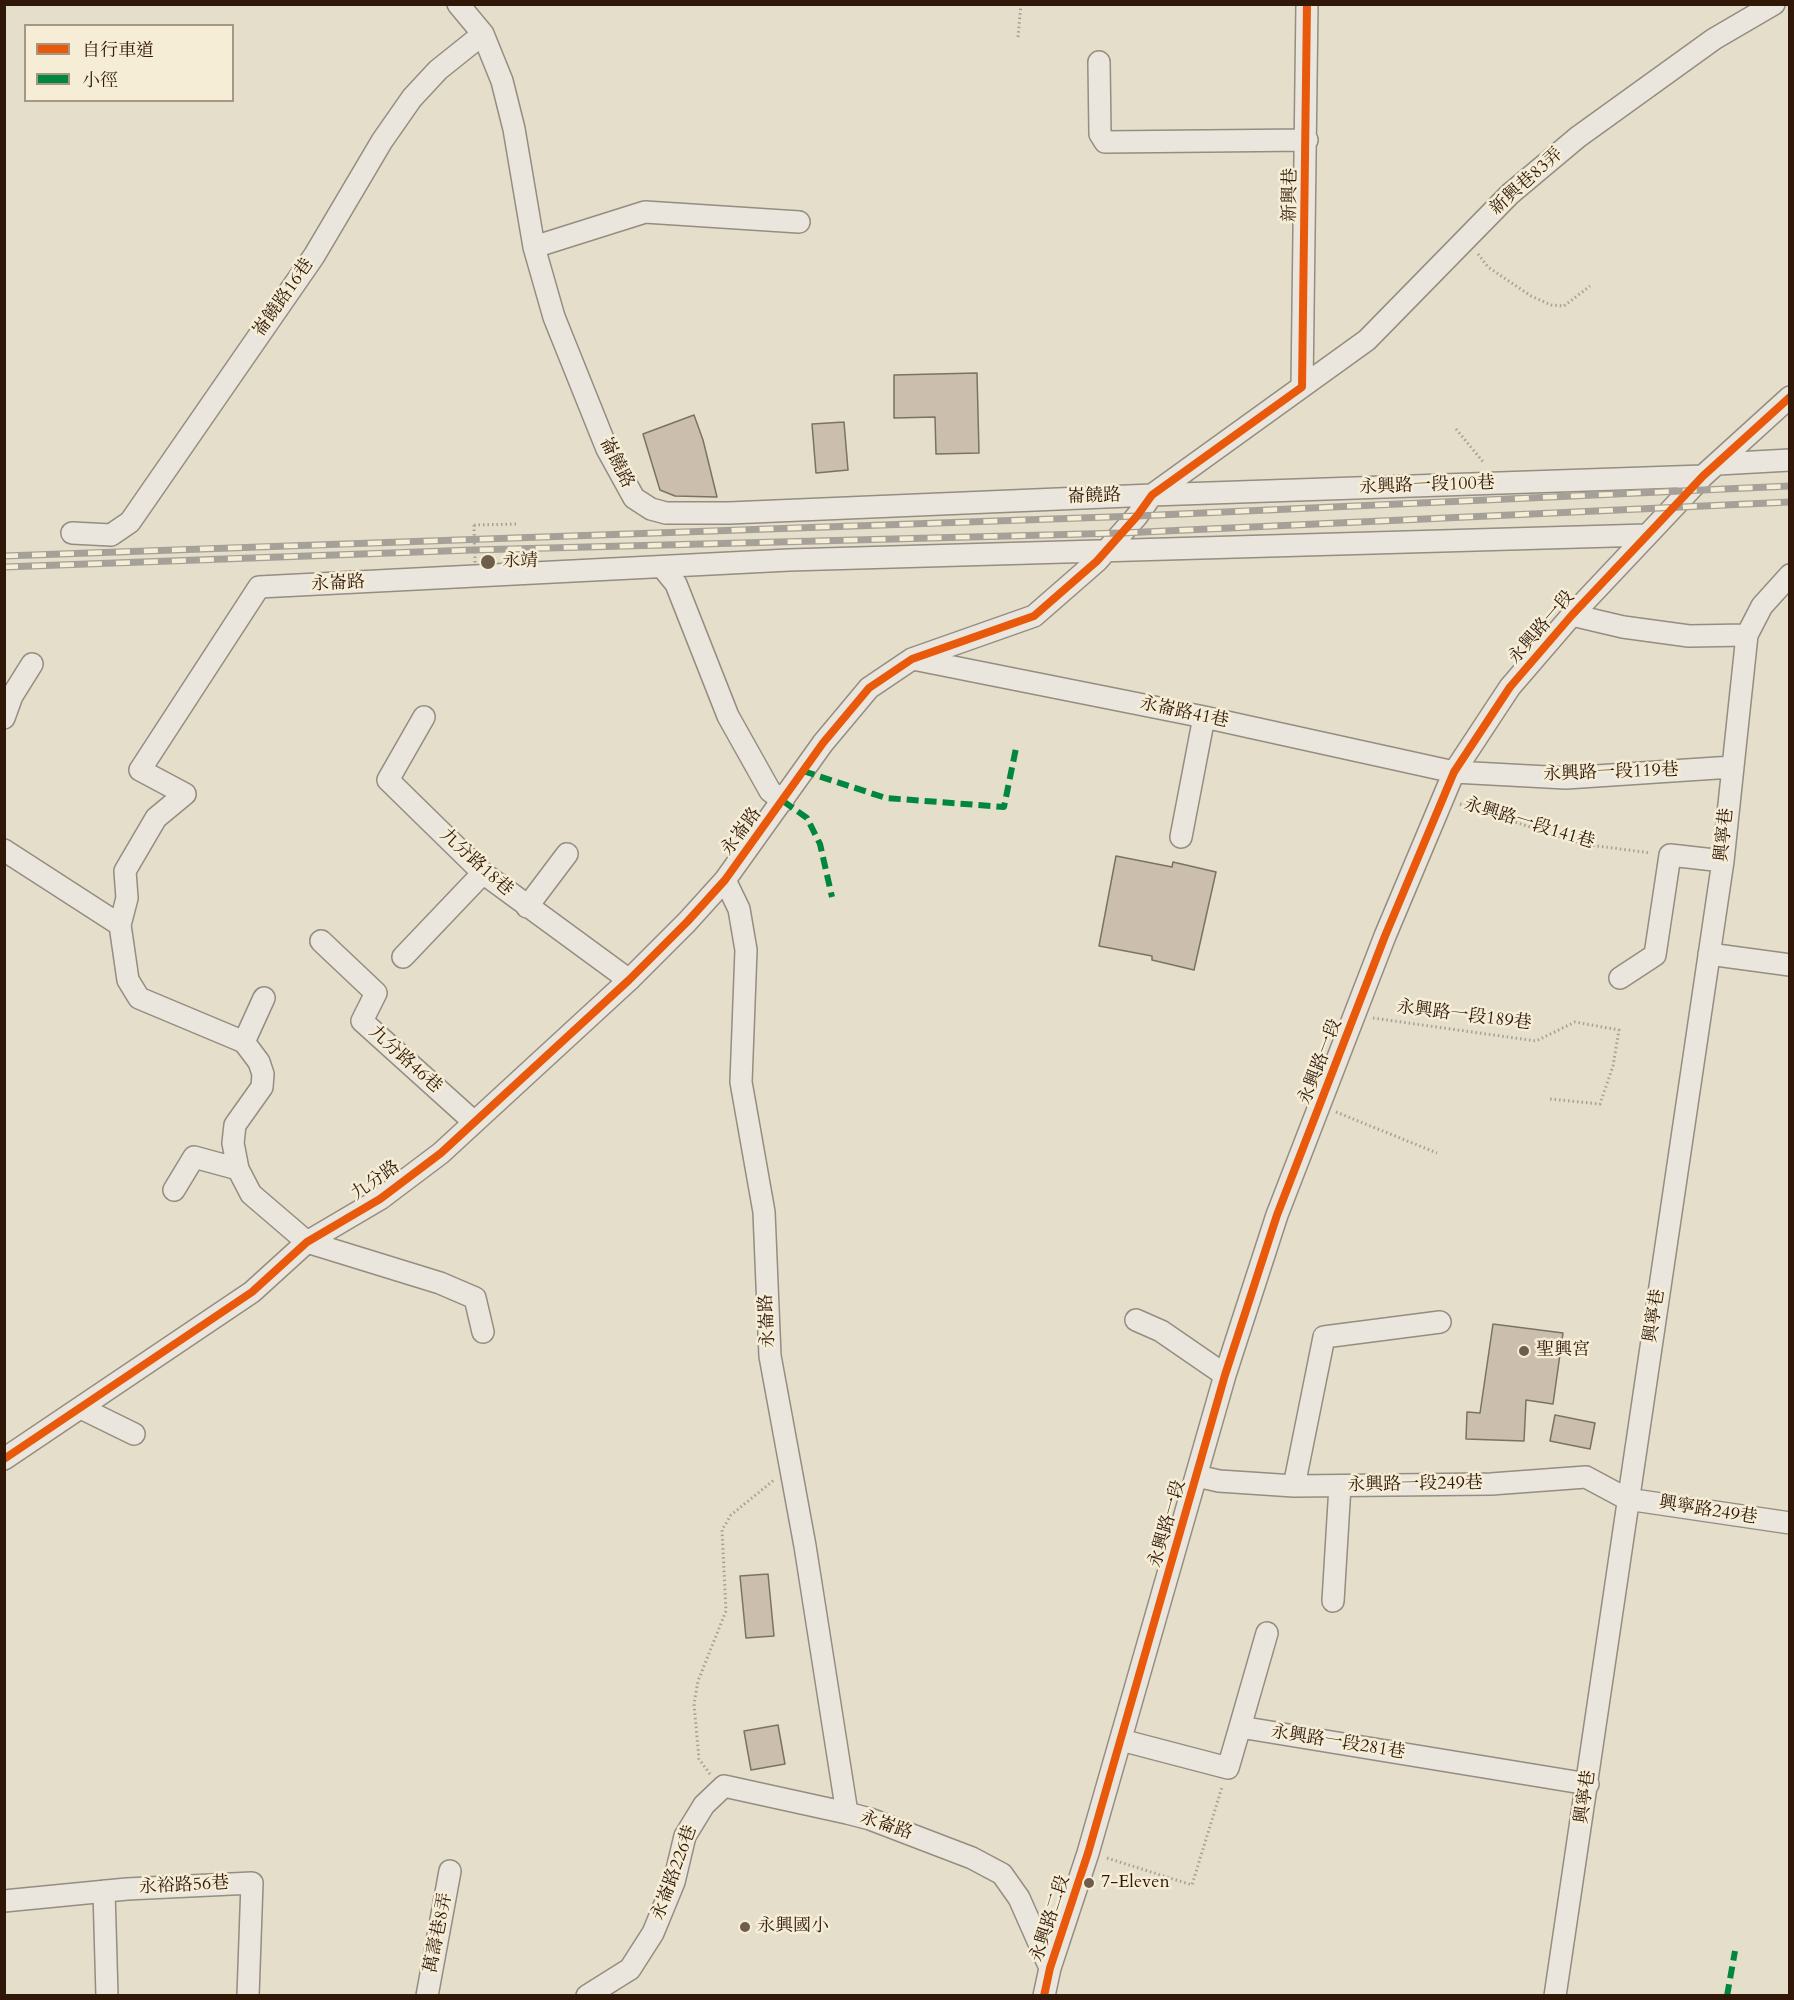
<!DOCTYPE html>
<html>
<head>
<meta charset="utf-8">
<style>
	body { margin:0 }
	#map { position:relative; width:1794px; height:2000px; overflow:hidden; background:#e4deca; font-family:Cardo,"Noto Serif TC",serif }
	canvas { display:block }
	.frame { position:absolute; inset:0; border:6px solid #301708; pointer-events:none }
	.legend { position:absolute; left:24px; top:24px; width:210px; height:78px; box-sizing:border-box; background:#f5edd6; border:2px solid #a69784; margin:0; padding:8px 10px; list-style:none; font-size:18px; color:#301708 }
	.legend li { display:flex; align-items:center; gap:12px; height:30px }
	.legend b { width:30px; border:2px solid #a69784 }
</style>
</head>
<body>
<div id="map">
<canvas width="1794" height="2000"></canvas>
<div class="frame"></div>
<ul class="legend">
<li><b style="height:8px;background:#e8590c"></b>自行車道</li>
<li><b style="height:8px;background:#00873e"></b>小徑</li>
</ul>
</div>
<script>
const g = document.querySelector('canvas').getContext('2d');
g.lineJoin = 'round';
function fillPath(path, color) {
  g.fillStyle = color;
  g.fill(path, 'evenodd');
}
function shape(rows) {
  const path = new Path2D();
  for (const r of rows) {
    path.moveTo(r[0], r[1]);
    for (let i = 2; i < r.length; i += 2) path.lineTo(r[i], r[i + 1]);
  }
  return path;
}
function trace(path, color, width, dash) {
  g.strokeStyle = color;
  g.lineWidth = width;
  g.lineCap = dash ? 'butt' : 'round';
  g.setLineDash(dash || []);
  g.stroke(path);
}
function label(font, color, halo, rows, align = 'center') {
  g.font = font + ' Cardo,"Noto Serif TC",serif';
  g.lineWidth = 5;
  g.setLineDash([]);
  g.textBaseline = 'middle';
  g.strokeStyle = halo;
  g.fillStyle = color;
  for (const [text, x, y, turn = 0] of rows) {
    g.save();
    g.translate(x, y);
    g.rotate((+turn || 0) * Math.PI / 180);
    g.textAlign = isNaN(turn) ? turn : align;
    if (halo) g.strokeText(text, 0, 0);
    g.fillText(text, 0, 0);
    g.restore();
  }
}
const building = shape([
	[977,373,979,453,936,454,935,417,894,418,894,375,977,373],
	[694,415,703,440,717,497,675,496,660,490,643,434,694,415],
	[844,422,848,470,816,473,812,424,844,422],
	[1116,856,1172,867,1173,862,1216,872,1194,970,1152,960,1152,956,1099,946,1116,856],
	[1493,1324,1563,1333,1553,1404,1526,1400,1524,1441,1466,1439,1467,1412,1480,1413,1493,1324],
	[1555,1415,1595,1423,1590,1449,1550,1441,1555,1415],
	[768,1574,774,1636,746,1638,740,1576,768,1574],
	[778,1725,785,1764,751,1770,744,1731,778,1725]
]);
const path = shape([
	[1018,37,1021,4],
	[1478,254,1488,267,1531,296,1551,305,1564,306,1590,286],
	[1456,429,1484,463],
	[474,525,519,524],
	[1460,804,1582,844,1651,853],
	[1373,1018,1536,1041,1575,1022,1619,1030,1613,1066,1600,1104,1550,1099],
	[1336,1112,1437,1153],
	[710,1774,699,1759,694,1704,698,1681,726,1611,722,1530,731,1515,774,1480],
	[1107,1858,1192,1885,1222,1787]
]);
const minor = shape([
	[458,4,483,34,502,81,514,129,534,247,554,317,607,449,634,498,651,509,666,513,729,513,1152,495,1703,476],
	[1099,62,1100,134,1105,142,1307,140],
	[534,247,645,212,799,222],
	[1302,387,1307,4],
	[1718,464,1790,460],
	[72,533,111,535,130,522,314,256,382,141,412,98,438,70,483,34],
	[663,568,676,584,728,716,770,791,783,801],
	[1572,615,1623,627,1689,636,1747,635],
	[913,659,1204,717,1454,772,1566,778,1732,767],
	[424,717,388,780,483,873,629,980],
	[4,718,12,696,32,664],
	[1181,837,1204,717],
	[4,850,120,925],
	[725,880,739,909,746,950,741,1082,764,1212,770,1356,805,1546,847,1813,870,1819,972,1858,1002,1874,1019,1898,1050,1968],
	[527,907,567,854],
	[321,941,376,993,362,1021,474,1122],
	[1709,954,1790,965],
	[403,957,483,873],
	[1620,978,1655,955,1670,855,1723,861],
	[244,1042,264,998],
	[174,1190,194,1157,238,1169],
	[1136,1320,1161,1331,1225,1375],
	[483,1332,475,1298,440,1283,307,1242,251,1194,238,1169,233,1143,235,1125,262,1087,263,1074,259,1062,244,1042,139,998,128,980,120,925,127,898,125,871,156,818,185,794,140,770,259,587,789,560,1647,535],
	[81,1408,134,1434],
	[4,1459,252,1292,307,1242,380,1199,441,1153,629,980,687,922,725,880,823,743,869,688,912,659,1034,616,1097,561,1137,516,1152,495,1367,340,1510,194,1578,137,1714,39,1774,4],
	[1197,1476,1219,1481,1294,1486,1491,1484,1586,1477,1627,1499,1790,1523],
	[1294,1486,1324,1337,1440,1322],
	[1333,1601,1340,1486],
	[1240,1727,1267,1633],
	[1121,1740,1228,1768,1240,1727,1588,1784],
	[104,1891,107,1996],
	[4,1901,127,1889,252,1883,248,1996],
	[427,1996,450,1871],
	[587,1996,630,1969,653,1933,674,1882,685,1836,704,1805,724,1786,847,1813],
	[1044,1996,1050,1968,1088,1853,1225,1375,1277,1215,1385,936,1454,772,1510,687,1572,615,1703,476,1790,397],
	[1555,1996,1723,861,1747,635,1762,606,1790,575]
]);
const rail = shape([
	[4,556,1137,516,1790,486],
	[4,567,472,550,1122,533,1790,502]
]);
const pathBridge = shape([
	[474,525,475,563]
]);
const quiet = shape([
	[803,771,886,798,1004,807,1016,748],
	[783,801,807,818,820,844,832,897],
	[1727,1996,1735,1951]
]);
const cycleway = shape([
	[4,1459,252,1292,307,1242,380,1199,441,1153,629,980,687,922,725,880,823,743,869,688,912,659,1034,616,1097,561,1137,516,1152,495,1302,387,1307,4],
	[1044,1996,1050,1968,1088,1853,1225,1375,1277,1215,1385,936,1454,772,1510,687,1572,615,1703,476,1790,397]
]);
const markers = [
	[488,562,8,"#6f5d4c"],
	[1524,1351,6,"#6f5d4c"],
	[1089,1883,6,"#6f5d4c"],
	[745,1927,6,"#6f5d4c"]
];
const streetNames = [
	["新興巷83弄",1527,182,-42],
	["新興巷",1291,195,-89],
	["崙饒路16巷",284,298,-55],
	["崙饒路",616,463,63],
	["永興路一段100巷",1427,486,-2],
	["崙饒路",1094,497,-2],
	["永崙路",338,584,-3],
	["永興路一段",1542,628,-49],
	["永崙路41巷",1184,713,12],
	["永興路一段119巷",1611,773,-2],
	["永興路一段141巷",1529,824,17],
	["永崙路",742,832,-54],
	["興寧巷",1725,835,-84],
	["九分路18巷",476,863,42],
	["永興路一段189巷",1464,1016,7],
	["九分路46巷",405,1060,42],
	["永興路一段",1321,1062,-69],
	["九分路",376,1181,-35],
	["興寧巷",1655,1316,-81],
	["永崙路",768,1321,-93],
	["永興路一段249巷",1415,1485,-1],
	["興寧路249巷",1708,1511,9],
	["永興路一段",1168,1524,-74],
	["永興路一段281巷",1338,1743,9],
	["興寧巷",1586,1797,-82],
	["永崙路",886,1826,19],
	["永崙路226巷",675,1873,-70],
	["永裕路56巷",184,1886,-3],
	["永興路二段",1051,1919,-72],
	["萬壽巷8弄",439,1933,-79]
];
const poiNames = [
	["永靖",502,562],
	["聖興宮",1536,1351],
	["7-Eleven",1101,1883],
	["永興國小",757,1927]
];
fillPath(building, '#ccbead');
trace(building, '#7a7266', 1.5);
trace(minor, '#948d80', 24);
trace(path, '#a6a198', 3, [1.5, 3]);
trace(minor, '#eae6dd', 21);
trace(rail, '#a6a198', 7);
trace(rail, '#f5edd6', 4.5, [14]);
trace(pathBridge, '#a6a198', 3, [1.5, 3]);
trace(quiet, '#00873e', 6, [12, 6]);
trace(cycleway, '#e8590c', 8);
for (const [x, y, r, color] of markers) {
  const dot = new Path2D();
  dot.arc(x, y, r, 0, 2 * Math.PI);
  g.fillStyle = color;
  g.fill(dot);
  trace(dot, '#f5edd6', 2);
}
label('18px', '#301708', '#f5edd6', streetNames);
label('18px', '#301708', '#f5edd6', poiNames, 'left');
</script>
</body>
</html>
